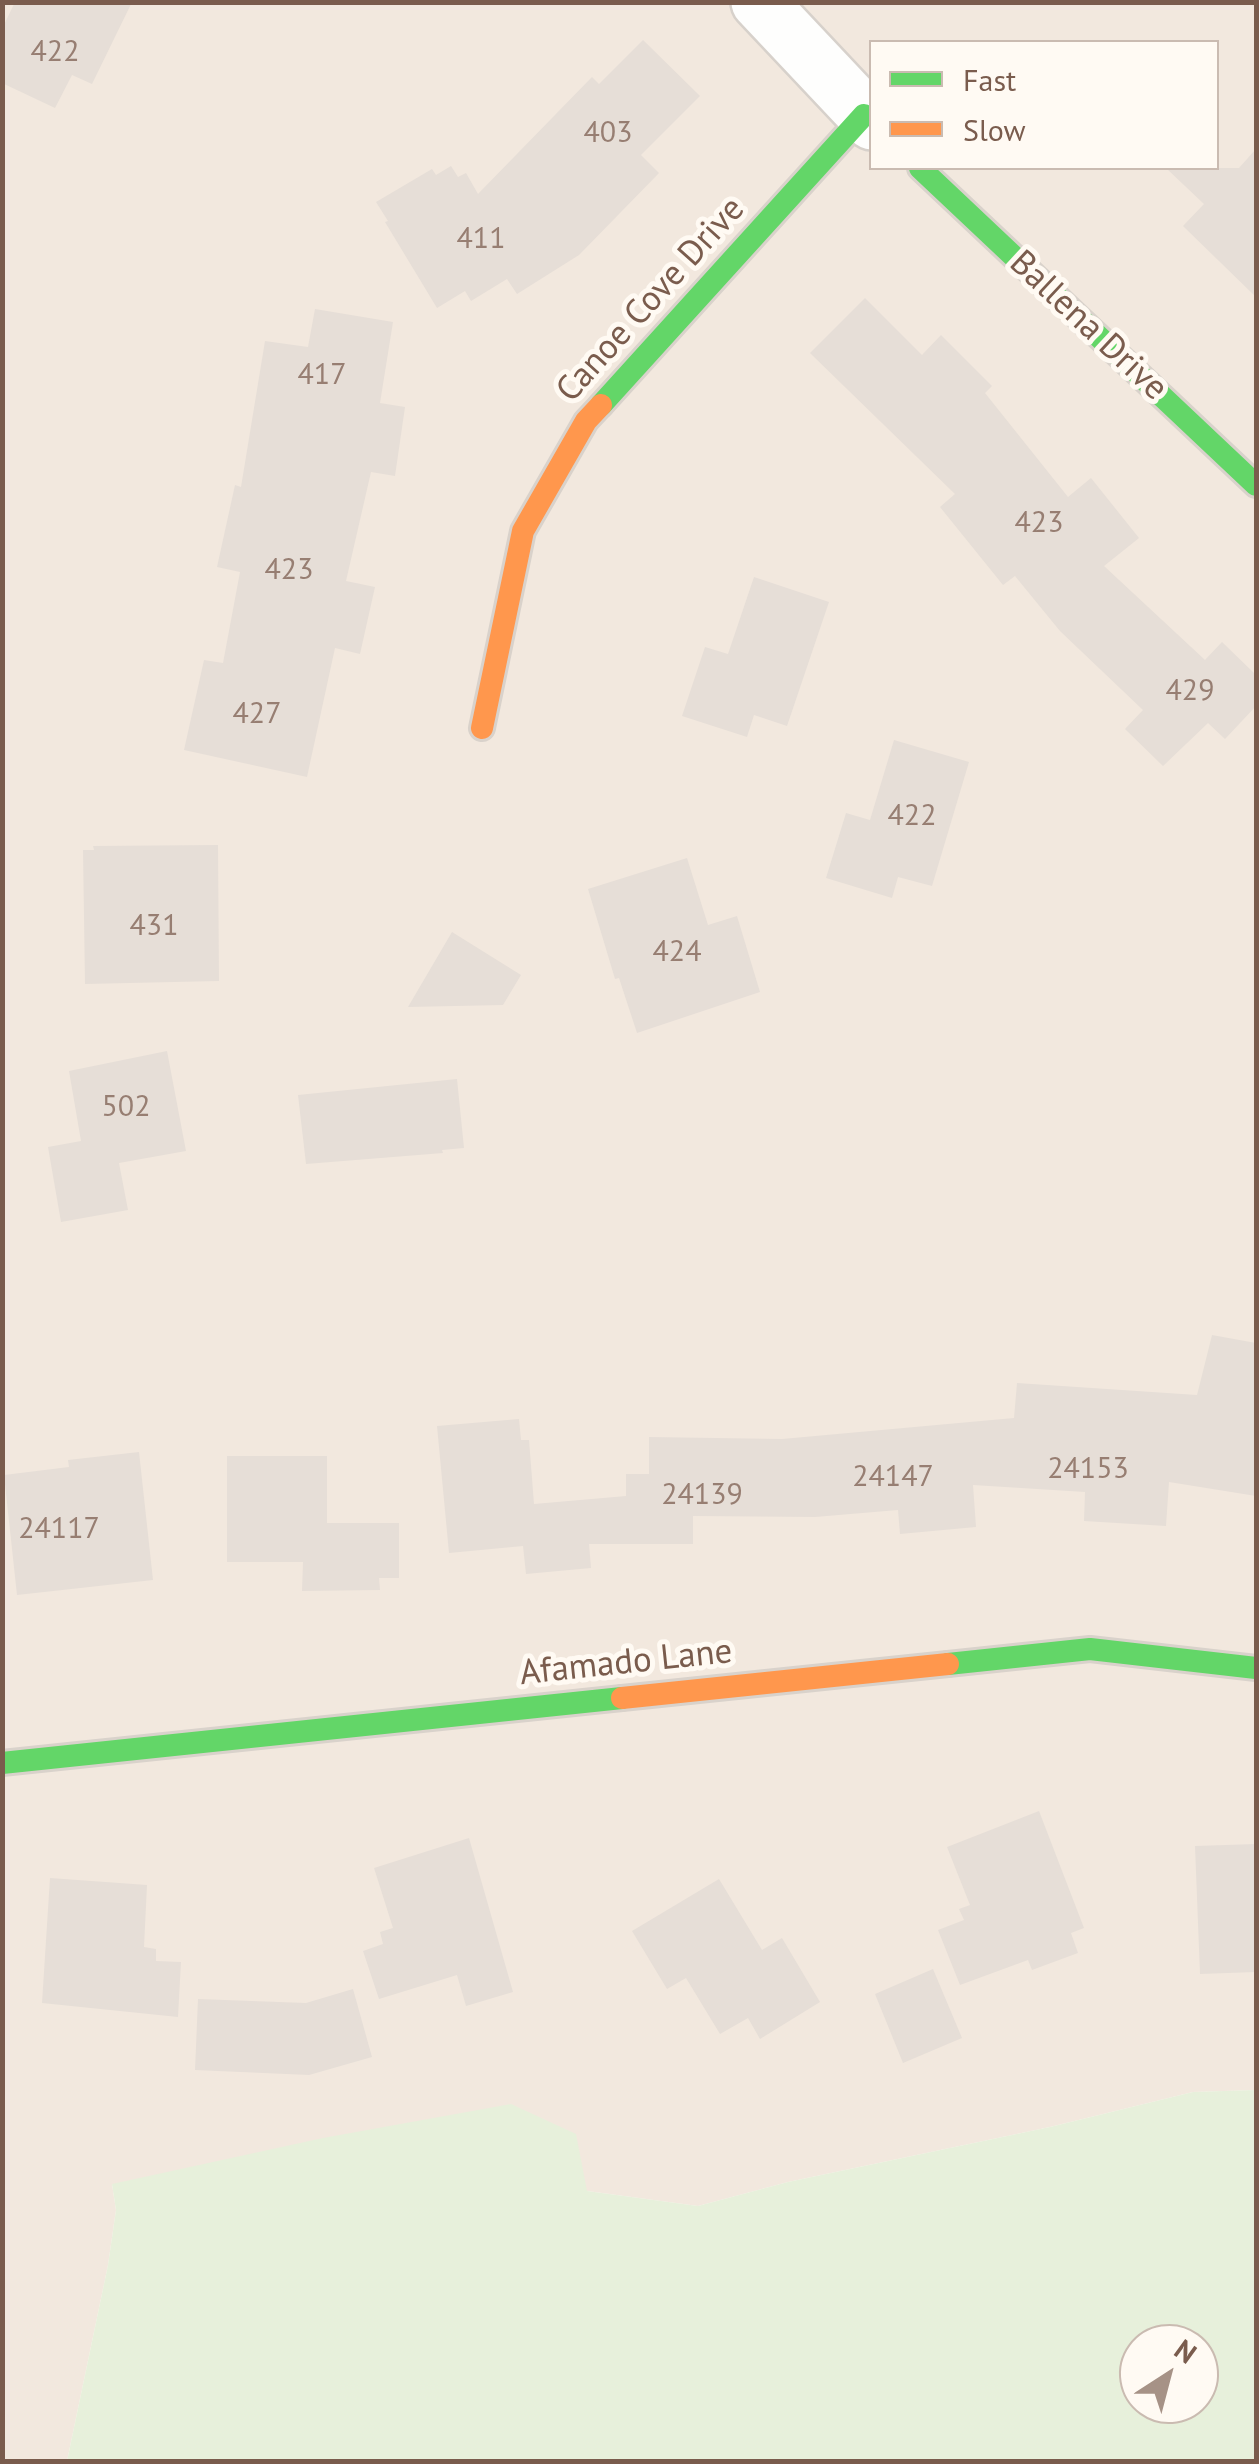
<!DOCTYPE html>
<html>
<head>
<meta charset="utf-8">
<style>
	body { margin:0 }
	#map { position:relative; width:1259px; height:2464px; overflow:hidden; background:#f9f5f0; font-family:"PT Sans",sans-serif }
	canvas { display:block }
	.frame { position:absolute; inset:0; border:5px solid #7a5c4d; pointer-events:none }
	.legend { position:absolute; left:869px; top:40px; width:350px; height:130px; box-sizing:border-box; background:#fffaf3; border:2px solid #cabbb1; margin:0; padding:12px 18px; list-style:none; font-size:30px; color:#7a5c4d }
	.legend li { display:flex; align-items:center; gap:20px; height:50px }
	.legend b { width:50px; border:2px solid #cabbb1 }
	.north { position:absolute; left:1119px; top:2324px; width:100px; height:100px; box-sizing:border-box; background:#fffaf3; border:2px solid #cabbb1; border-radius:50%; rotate:36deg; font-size:28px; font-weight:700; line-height:40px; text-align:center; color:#7a5c4d }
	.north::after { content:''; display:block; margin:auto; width:35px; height:45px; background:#a69286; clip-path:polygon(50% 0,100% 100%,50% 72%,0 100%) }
</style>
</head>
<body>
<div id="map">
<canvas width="1259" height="2464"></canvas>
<div class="frame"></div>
<ul class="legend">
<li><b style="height:12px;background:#63d668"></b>Fast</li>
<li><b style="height:12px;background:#ff974d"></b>Slow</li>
</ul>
<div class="north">N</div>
</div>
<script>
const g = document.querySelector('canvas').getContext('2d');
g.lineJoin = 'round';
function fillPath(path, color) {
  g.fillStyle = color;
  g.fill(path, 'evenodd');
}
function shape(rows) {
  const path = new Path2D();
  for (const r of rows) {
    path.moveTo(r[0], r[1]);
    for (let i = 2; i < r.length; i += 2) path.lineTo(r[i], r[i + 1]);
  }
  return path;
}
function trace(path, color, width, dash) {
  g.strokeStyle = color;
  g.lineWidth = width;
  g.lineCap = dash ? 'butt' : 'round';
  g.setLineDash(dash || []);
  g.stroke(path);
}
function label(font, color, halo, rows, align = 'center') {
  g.font = font + ' "PT Sans",sans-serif';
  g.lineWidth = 10;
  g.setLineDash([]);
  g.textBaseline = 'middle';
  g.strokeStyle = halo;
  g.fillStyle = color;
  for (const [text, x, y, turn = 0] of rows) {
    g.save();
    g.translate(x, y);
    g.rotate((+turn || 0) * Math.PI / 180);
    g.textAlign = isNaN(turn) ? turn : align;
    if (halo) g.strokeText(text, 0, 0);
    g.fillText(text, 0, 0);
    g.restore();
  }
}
const residential = shape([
	[3,3,1256,3,1256,2090,1193,2092,1050,2127,788,2182,698,2206,587,2191,112,2184,116,2210,108,2265,67,2461,3,2462],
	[872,42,1216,42,1216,168,872,168]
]);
const green = shape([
	[1256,2090,1256,2461,67,2461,108,2265,116,2210,112,2184,323,2138,511,2104,576,2134,587,2191,698,2206,788,2182,1050,2127,1193,2092],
	[1139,2344,1199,2344,1199,2404,1139,2404]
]);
const building = shape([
	[15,2,132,2,92,84,72,75,55,108,2,83,2,29],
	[643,40,700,96,641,155,659,173,579,255,517,294,507,279,471,301,465,291,437,308,385,222,388,221,376,202,432,169,436,175,451,166,458,177,466,173,478,194,592,77,599,84],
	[1256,149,1256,297,1183,226,1204,204,1166,168,1239,168],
	[865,298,922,355,941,335,992,386,985,393,1068,497,1091,478,1139,538,1104,566,1205,660,1222,642,1256,675,1256,706,1225,739,1208,723,1163,766,1125,729,1143,710,1060,631,1015,576,1003,585,940,507,955,494,810,353],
	[315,309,393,322,380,403,405,407,395,476,371,472,346,581,375,587,360,654,335,648,307,777,184,750,204,660,223,663,240,572,217,567,235,485,241,487,265,341,308,347],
	[754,577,829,602,787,726,754,715,747,737,682,716,705,647,728,654],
	[894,740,969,762,932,886,898,877,892,898,826,878,846,813,870,820],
	[218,845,219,981,85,984,83,850,94,850,93,846],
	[687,858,708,925,737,916,760,992,637,1033,619,978,615,979,588,889],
	[452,932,521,975,503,1005,408,1007],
	[167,1051,186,1151,119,1163,128,1210,61,1222,48,1147,81,1141,69,1071],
	[457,1079,464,1148,442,1150,443,1153,306,1164,298,1095],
	[1212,1335,1256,1343,1256,1496,1169,1482,1166,1526,1084,1521,1085,1492,973,1485,976,1527,900,1534,898,1510,815,1517,693,1516,693,1544,589,1544,591,1568,526,1574,523,1546,449,1553,437,1426,519,1419,521,1440,529,1440,534,1504,626,1496,626,1474,649,1474,649,1437,782,1439,1014,1418,1017,1383,1197,1395],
	[139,1452,153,1580,17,1595,4,1475,69,1467,68,1460],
	[227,1456,327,1456,327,1523,399,1523,399,1578,379,1578,380,1590,302,1591,303,1562,227,1562],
	[1039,1811,1084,1928,1071,1933,1078,1953,1032,1970,1028,1960,960,1985,938,1930,964,1920,959,1909,970,1905,947,1847],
	[469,1838,513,1992,466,2006,457,1975,379,1999,363,1951,383,1944,380,1932,393,1928,374,1868],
	[1256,1844,1256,1972,1200,1974,1195,1846],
	[50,1878,147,1885,144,1947,156,1949,156,1961,181,1962,178,2017,42,2003],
	[719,1879,762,1950,782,1938,820,2002,760,2039,748,2018,720,2034,686,1978,667,1989,632,1931],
	[933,1969,962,2038,903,2063,875,1994],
	[353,1989,372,2057,309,2075,195,2070,198,1999,306,2003]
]);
const street = shape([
	[759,2,872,122]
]);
const fast = shape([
	[920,168,1256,485],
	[601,405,864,115],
	[948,1664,1090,1649,1256,1668],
	[2,1763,622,1698]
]);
const slow = shape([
	[482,728,523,531,586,421,601,405],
	[622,1698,948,1664]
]);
const numberNames = [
	["422",55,52],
	["403",608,133],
	["411",481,239],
	["417",322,375],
	["423",1039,523],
	["423",289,570],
	["429",1190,691],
	["427",257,714],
	["422",912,816],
	["431",154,926],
	["424",677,952],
	["502",126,1107],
	["24153",1088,1469],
	["24147",893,1477],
	["24139",702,1495],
	["24117",59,1529]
];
const streetNames = [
	["Canoe Cove Drive",651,300,-48],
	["Ballena Drive",1088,326,43],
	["Afamado Lane",626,1663,-6]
];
fillPath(residential, '#f2e8de');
fillPath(green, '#e7f0db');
fillPath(building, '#e6ded7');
trace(street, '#d7d1cb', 60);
trace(fast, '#d9d2cb', 28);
trace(slow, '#d9d2cb', 28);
trace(street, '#fefefd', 55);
trace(fast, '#63d668', 22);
trace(slow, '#ff974d', 22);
label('30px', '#977e72', null, numberNames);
label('35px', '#7a5c4d', '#fffaf3', streetNames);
</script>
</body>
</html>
